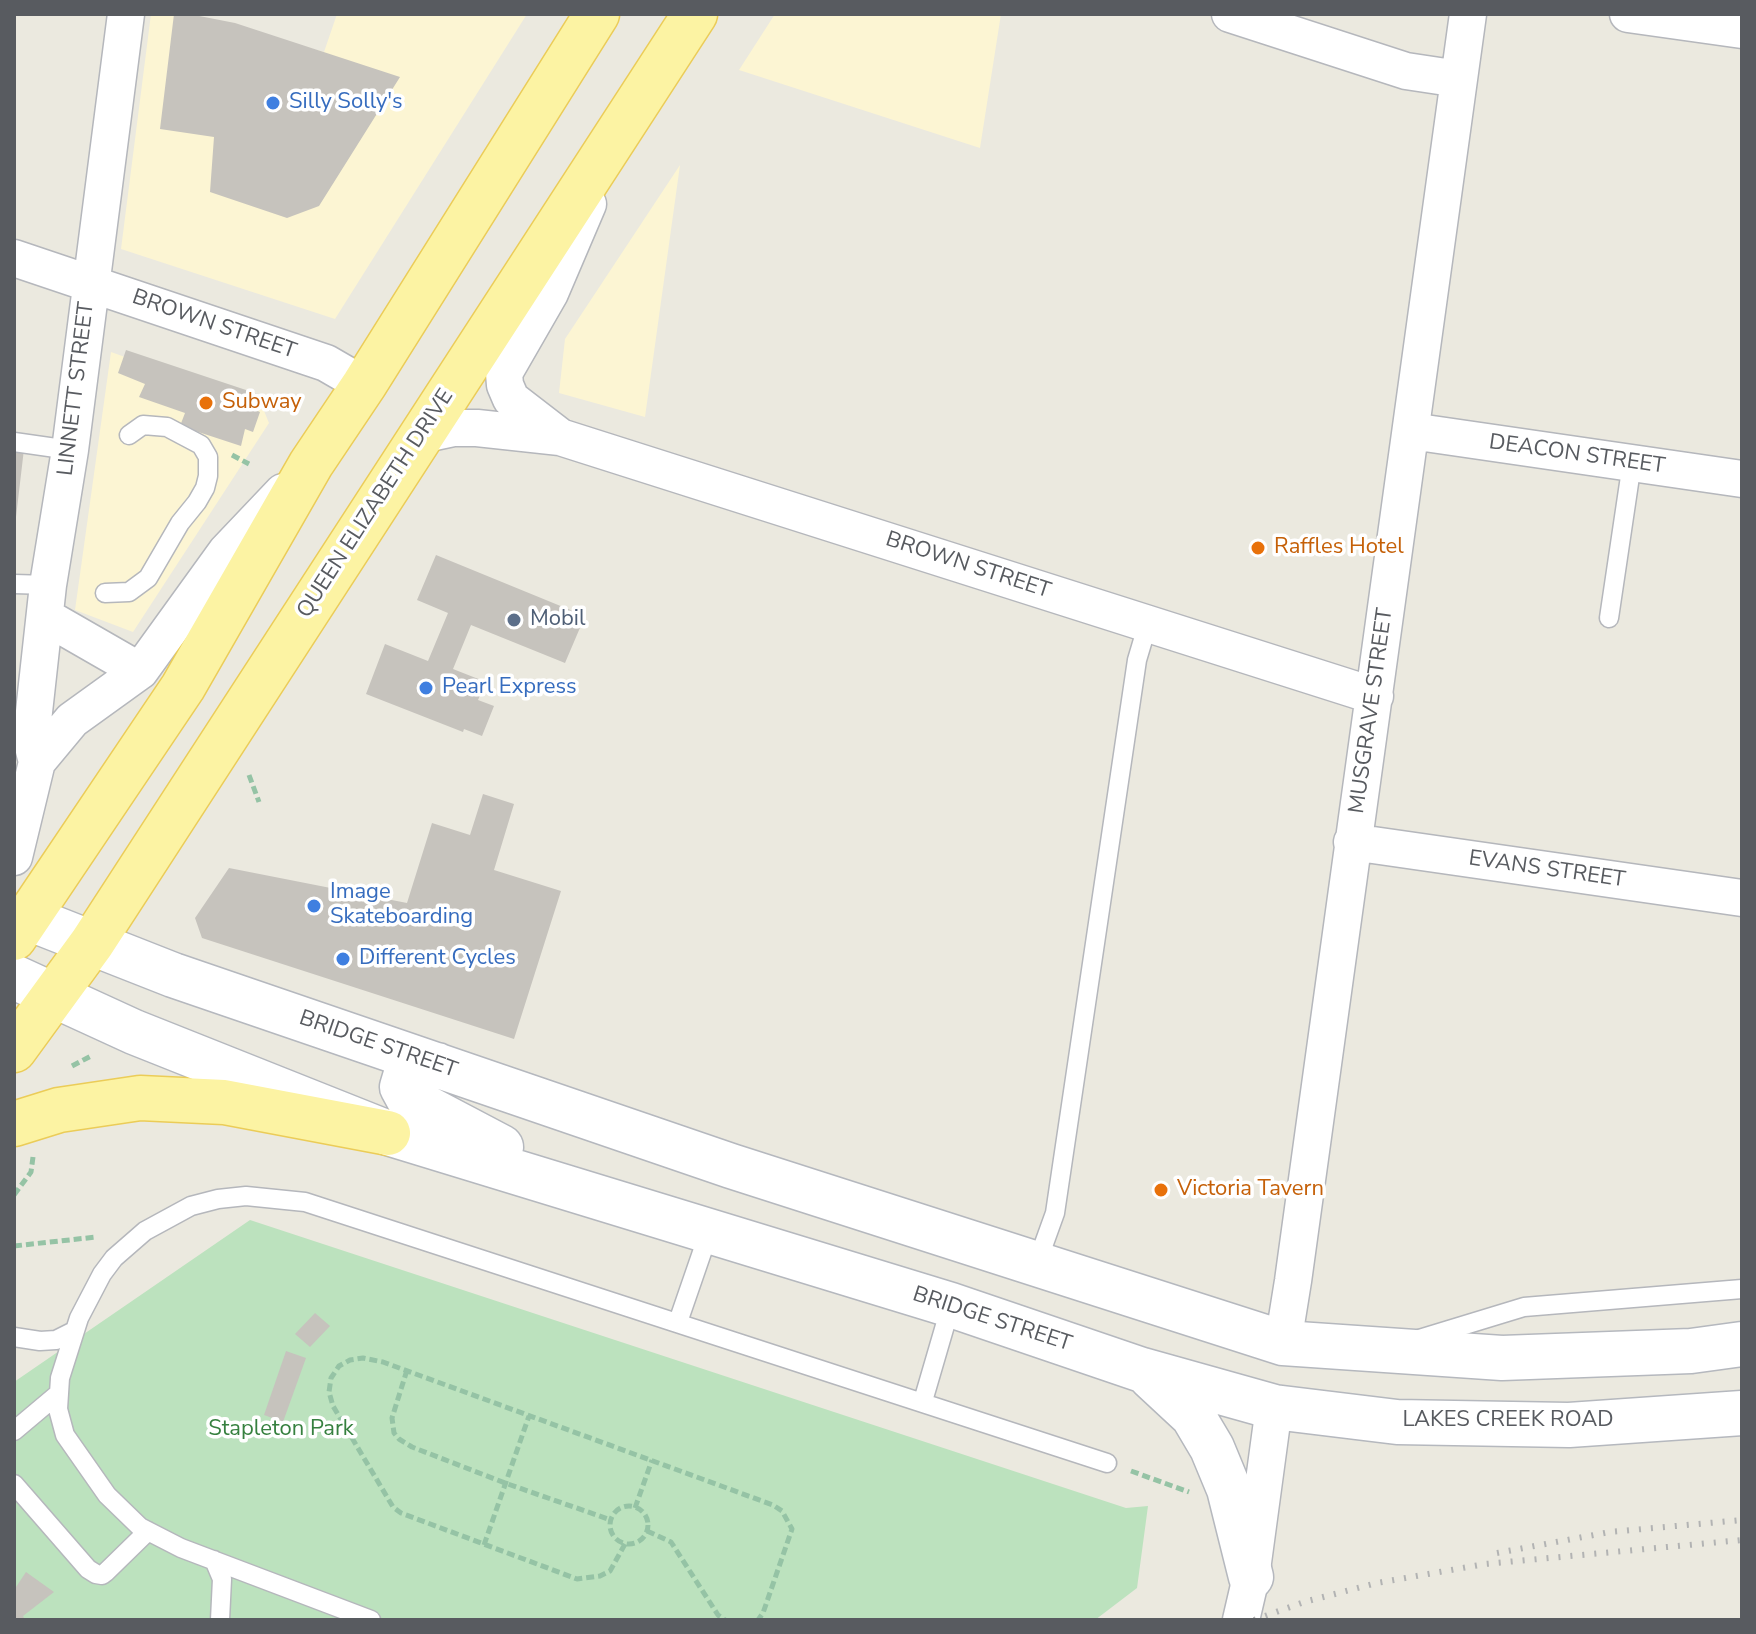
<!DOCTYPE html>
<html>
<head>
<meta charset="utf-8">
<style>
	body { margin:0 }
	#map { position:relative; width:1756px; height:1634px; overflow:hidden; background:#ebe9df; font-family:"Nunito Sans",sans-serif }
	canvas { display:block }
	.frame { position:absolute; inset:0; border:16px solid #585b60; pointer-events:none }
</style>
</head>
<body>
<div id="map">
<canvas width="1756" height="1634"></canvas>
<div class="frame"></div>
</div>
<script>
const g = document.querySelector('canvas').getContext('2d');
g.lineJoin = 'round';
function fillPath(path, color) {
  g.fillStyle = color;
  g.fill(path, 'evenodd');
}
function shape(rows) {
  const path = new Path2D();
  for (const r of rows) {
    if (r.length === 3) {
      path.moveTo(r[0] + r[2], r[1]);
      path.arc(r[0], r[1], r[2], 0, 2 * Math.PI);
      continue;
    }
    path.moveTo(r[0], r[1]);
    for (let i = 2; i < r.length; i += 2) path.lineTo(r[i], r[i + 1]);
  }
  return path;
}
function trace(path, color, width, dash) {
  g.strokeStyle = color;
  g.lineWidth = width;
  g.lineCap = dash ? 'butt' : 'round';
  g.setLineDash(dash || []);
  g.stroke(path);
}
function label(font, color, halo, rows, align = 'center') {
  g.font = font + ' "Nunito Sans",sans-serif';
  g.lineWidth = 7;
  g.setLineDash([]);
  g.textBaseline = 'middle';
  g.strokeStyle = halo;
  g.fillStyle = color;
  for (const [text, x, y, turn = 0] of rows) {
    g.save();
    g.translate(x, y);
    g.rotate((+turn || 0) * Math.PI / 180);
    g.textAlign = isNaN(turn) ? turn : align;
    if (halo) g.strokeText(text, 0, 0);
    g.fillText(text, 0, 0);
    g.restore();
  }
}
const commercial = shape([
	[151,14,187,14,324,52,337,14,527,14,335,319,121,249],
	[775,14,1001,14,980,148,739,70],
	[680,165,645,417,559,393,565,339],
	[111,352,262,406,269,423,133,632,75,610]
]);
const green = shape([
	[250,1220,1126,1508,1148,1506,1137,1588,1095,1620,14,1620,14,1382]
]);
const building = shape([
	[174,14,189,14,235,23,400,77,319,206,287,218,210,192,214,137,160,129],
	[126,350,258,394,253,409,260,412,253,432,245,429,241,446,180,426,185,413,139,397,145,384,118,373],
	[14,448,24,449,16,517,14,516],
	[436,555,585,616,565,663,471,625,453,669,486,682,478,700,494,706,482,736,464,729,463,732,366,694,385,644,428,661,448,613,417,600],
	[483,794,514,804,494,870,561,891,514,1039,202,938,195,918,229,868,407,903,432,823,470,835],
	[315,1313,330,1326,310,1347,295,1334],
	[286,1351,306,1358,283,1422,264,1415],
	[26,1572,54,1592,23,1616,25,1620,14,1620,14,1590]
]);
const path = shape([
	[232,455,249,464],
	[249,775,259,802],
	[72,1066,91,1056],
	[14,1195,31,1172,33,1157],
	[14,1246,96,1237],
	[407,1370,392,1418,394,1433,399,1439,412,1447,505,1483,611,1520],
	[1131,1471,1189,1492],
	[629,1525,19],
	[635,1508,652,1460],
	[647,1531,671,1542,718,1615,725,1620],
	[625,1544,610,1571,600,1576,577,1579,401,1513,393,1507,333,1406,329,1392,331,1378,339,1366,350,1360,363,1358,383,1362,773,1505,782,1511,792,1529,763,1613,758,1620],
	[484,1545,529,1416]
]);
const service = shape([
	[14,442,70,450],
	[14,584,48,585],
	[105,593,129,592,148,578,180,523,197,502,205,488,208,476,208,457,201,445,167,427,143,425,129,435],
	[1609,618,1632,463],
	[1037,1263,1055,1213,1137,660,1148,623],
	[678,1322,709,1232],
	[14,1337,40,1341,56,1340,74,1331],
	[1419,1339,1524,1307,1742,1289],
	[923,1401,951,1305],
	[14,1431,58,1394],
	[14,1484,88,1569,96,1574,102,1575,106,1572,148,1531],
	[214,1560,222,1579,220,1620],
	[371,1620,181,1548,140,1527,107,1495,65,1435,58,1409,60,1378,79,1318,102,1274,114,1258,145,1231,191,1206,218,1199,246,1196,305,1202,1107,1463]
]);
const minor = shape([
	[1230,14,1406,71,1459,79],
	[1628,14,1742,30],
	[14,258,326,363,364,385],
	[1411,431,1742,479],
	[421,435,454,428,477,428,560,437,1375,696],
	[559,436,511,399,505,385,504,373,550,293,588,204],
	[46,617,140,671],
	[37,762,31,739,48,585,70,450,126,14],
	[1352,842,1742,898],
	[14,857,37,762,72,720,140,671,226,552,283,492],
	[1283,1343,1293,1281,1468,14],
	[1241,1620,1251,1577,1274,1407]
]);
const secondary = shape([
	[28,918,173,975,731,1166,1283,1343,1502,1358,1691,1351,1742,1344],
	[14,977,134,1032,388,1133,951,1305,1142,1370,1274,1407,1397,1422,1569,1425,1742,1413],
	[437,1065,417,1070,405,1077,402,1087,408,1098,501,1147],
	[1151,1377,1193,1416,1212,1448,1229,1489,1251,1577]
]);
const primary = shape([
	[14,938,183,687,311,464,364,385,597,14],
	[14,1050,92,943,695,14],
	[14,1124,59,1110,140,1098,224,1102,388,1133]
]);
const rail = shape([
	[1497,1553,1610,1532,1742,1520],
	[1254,1620,1304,1602,1377,1583,1485,1564,1742,1540]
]);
const markers = [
	[273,103,8,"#3f7fe0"],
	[206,403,8,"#e8710a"],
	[1258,548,8,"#e8710a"],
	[514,620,8,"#5c6f8a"],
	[426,688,8,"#3f7fe0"],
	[314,906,8,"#3f7fe0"],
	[343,959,8,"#3f7fe0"],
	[1161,1190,8,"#e8710a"]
];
const shopNames = [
	["Silly Solly's",289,103],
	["Pearl Express",442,688],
	["Image",330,893],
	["Skateboarding",330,918],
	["Different Cycles",359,959]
];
const streetNames = [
	["BROWN STREET",214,325,19],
	["LINNETT STREET",77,389,-83],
	["DEACON STREET",1577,455,8],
	["QUEEN ELIZABETH DRIVE",376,504,-57],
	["BROWN STREET",968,566,18],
	["MUSGRAVE STREET",1372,711,-82],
	["EVANS STREET",1547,870,8],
	["BRIDGE STREET",378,1045,19],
	["BRIDGE STREET",992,1320,18],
	["LAKES CREEK ROAD",1508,1421]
];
const foodNames = [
	["Subway",222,403],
	["Raffles Hotel",1274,548],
	["Victoria Tavern",1177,1190]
];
const serviceNames = [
	["Mobil",530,620]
];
const parkNames = [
	["Stapleton Park",281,1430]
];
fillPath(commercial, '#fcf5d3');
fillPath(green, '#bce2be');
fillPath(building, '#c6c3bd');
trace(service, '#b5b7bc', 21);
trace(minor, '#b5b7bc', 39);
trace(secondary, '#b5b8be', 47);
trace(primary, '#ebcc58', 47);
trace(path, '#95c3a5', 5, [8, 4]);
trace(service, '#fff', 18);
trace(minor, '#fff', 36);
trace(secondary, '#fff', 44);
trace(primary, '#fcf3a3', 44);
trace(rail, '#b2b3b3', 6, [2, 10]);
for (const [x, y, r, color] of markers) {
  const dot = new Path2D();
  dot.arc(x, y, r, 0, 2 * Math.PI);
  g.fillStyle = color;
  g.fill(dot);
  trace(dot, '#fff', 3);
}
label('22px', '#366cbe', '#fff', shopNames, 'left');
label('22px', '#585b60', '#fff', streetNames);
label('22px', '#c56008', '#fff', foodNames, 'left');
label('22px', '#4e5e75', '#fff', serviceNames, 'left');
label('22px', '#36803f', '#fff', parkNames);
</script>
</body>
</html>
